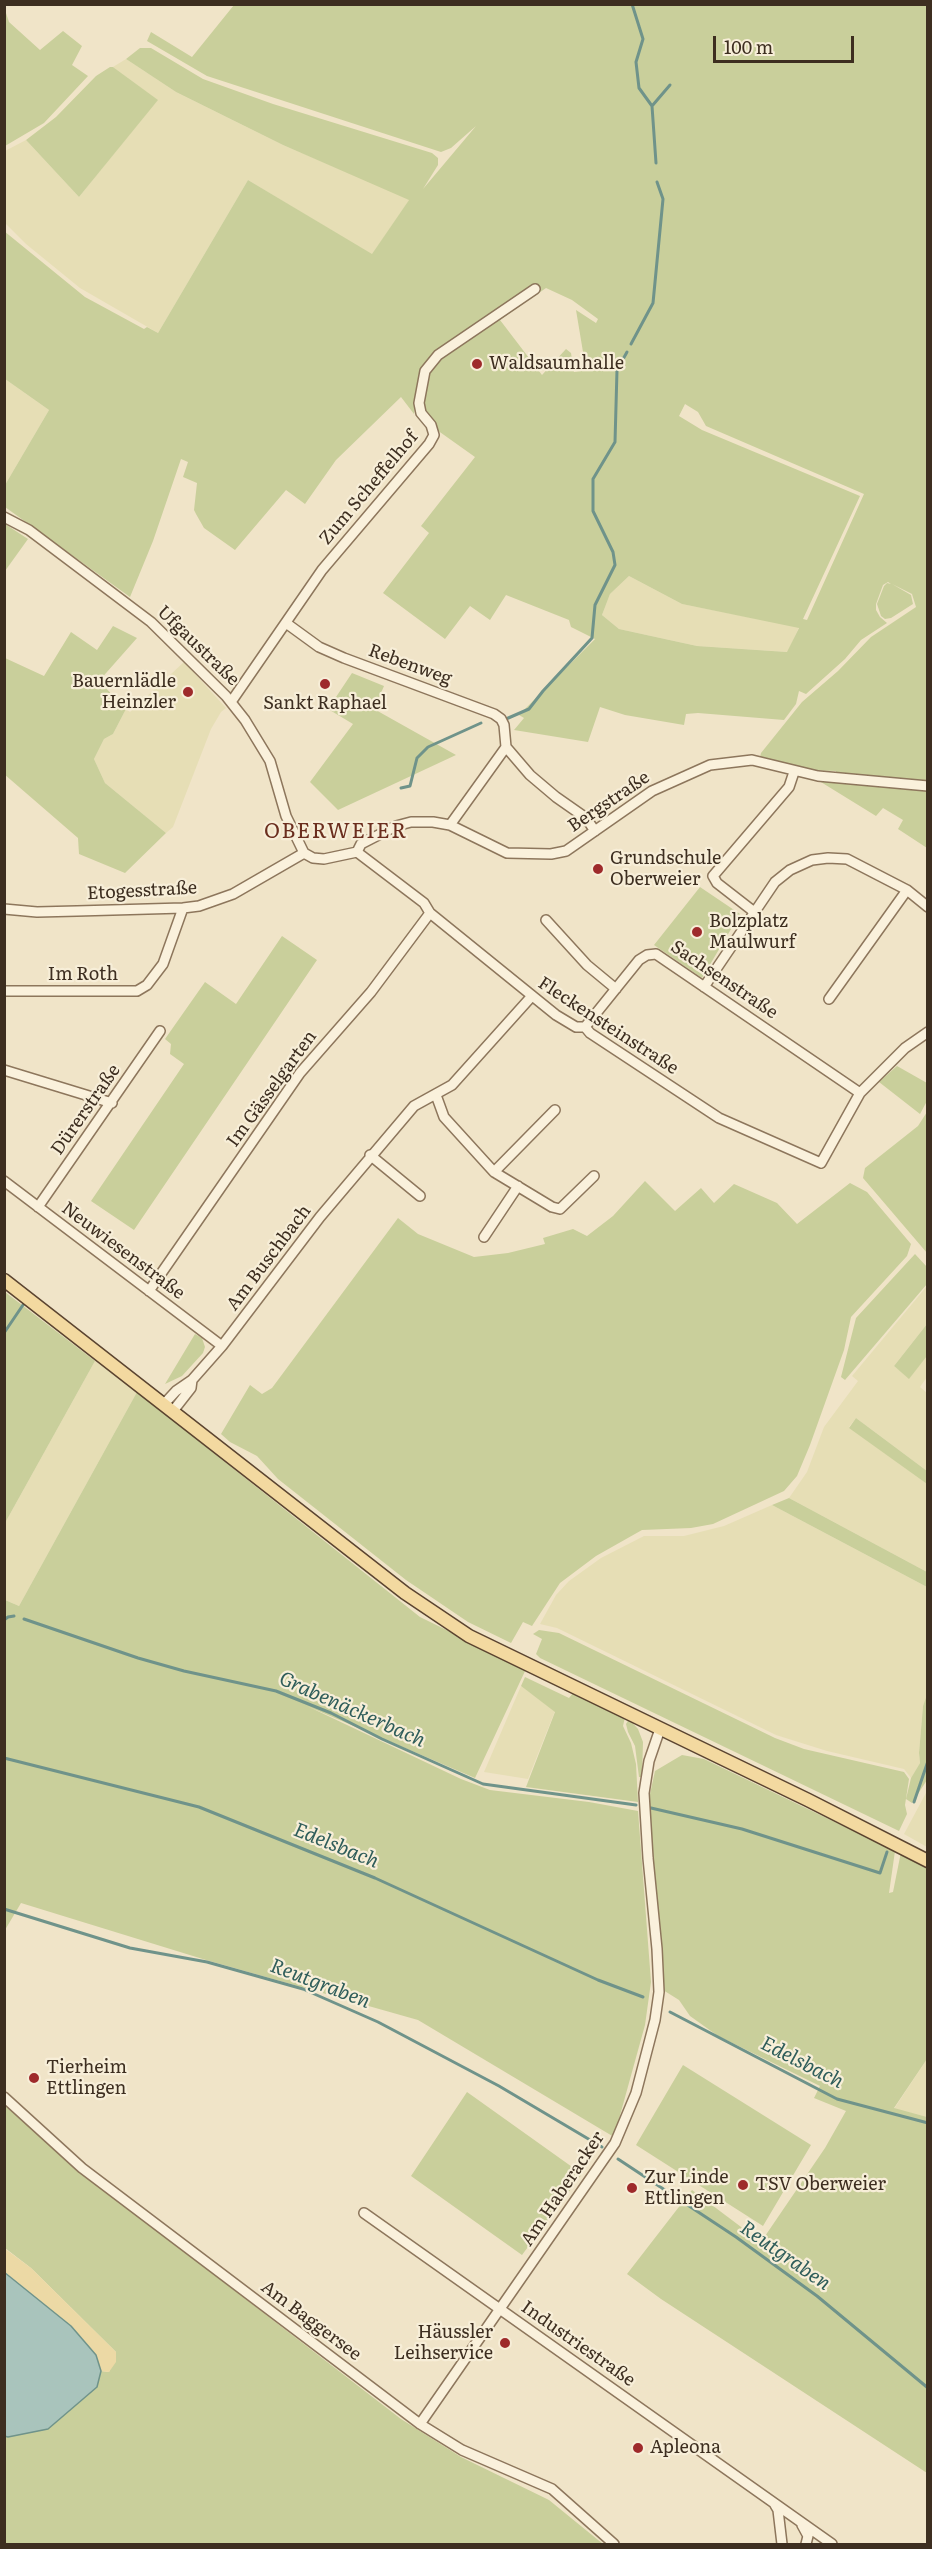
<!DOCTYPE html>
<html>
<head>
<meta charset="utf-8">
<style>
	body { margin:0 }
	#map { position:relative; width:932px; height:2549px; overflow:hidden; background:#f0e4c8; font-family:Literata,serif }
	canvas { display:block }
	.frame { position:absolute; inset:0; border:6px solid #3d2e20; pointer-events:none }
	.scale { position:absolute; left:713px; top:36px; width:141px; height:27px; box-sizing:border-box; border:3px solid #3d2e20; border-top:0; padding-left:8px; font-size:18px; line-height:21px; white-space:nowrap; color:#3d2e20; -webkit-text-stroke:4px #f7eed8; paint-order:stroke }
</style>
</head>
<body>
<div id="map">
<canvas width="932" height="2549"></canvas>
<div class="frame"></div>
<div class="scale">100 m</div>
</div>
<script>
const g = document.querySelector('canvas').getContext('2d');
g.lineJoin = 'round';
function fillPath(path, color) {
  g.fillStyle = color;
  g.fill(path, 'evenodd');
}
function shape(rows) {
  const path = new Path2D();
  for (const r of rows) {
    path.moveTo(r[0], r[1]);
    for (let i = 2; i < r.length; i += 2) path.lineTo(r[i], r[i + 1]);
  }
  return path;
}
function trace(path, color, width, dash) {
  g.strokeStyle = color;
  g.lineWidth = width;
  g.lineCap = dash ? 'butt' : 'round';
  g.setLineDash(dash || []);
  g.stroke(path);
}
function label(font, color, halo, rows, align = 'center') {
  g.font = font + ' Literata,serif';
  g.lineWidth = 4.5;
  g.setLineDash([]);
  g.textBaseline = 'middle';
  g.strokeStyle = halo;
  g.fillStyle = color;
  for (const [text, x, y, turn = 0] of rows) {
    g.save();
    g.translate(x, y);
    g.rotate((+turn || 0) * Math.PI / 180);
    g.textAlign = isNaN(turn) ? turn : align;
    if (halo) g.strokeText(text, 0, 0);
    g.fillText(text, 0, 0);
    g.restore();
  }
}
const farmland = shape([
	[126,59,176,92,283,145,410,199,372,255,248,180,158,333,80,288,26,244,5,223,5,151,26,140,79,197,157,100,113,67],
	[5,379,49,410,5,485],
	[629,576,682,604,799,627,788,652,697,646,619,629,602,615,610,594],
	[184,662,226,708,221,712,211,729,173,827,166,833,105,783,94,759,104,739,113,734,126,709,130,712],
	[927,1286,927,1324,894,1366,909,1378,927,1356,927,1377,920,1387,927,1393,927,1471,856,1418,849,1427,927,1484,927,1572,789,1498,807,1472,824,1427,858,1381,852,1376],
	[95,1361,137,1392,19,1606,5,1600,5,1523],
	[772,1505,927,1587,928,1695,923,1706,919,1753,920,1763,911,1778,904,1769,827,1751,776,1735,557,1628,540,1624,556,1595,569,1581,601,1558,644,1536,684,1536,724,1526],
	[521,1686,555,1711,528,1779,484,1772],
	[927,1791,927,1847,904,1834],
	[927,2059,927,2117,894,2109]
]);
const green = shape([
	[234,5,927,5,927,782,836,773,836,771,801,770,760,757,761,753,802,702,838,671,871,637,916,607,912,594,892,584,911,595,913,604,891,618,885,619,881,616,877,604,884,586,887,583,891,584,888,582,883,585,876,604,876,610,880,617,887,623,861,640,845,659,806,694,799,691,796,704,784,720,698,713,686,714,684,725,625,715,600,707,588,742,514,730,524,718,519,715,595,639,571,627,569,620,506,595,490,620,470,606,445,639,383,593,429,533,421,526,475,457,437,430,423,409,421,371,414,414,401,397,336,460,305,504,286,490,235,550,204,528,196,514,194,510,197,483,183,477,188,462,181,459,153,541,130,597,5,507,5,485,49,410,5,379,4,231,85,297,144,329,147,327,158,333,248,180,372,254,409,200,283,145,176,92,126,59,140,48,151,48,203,79,273,104,432,153,438,158,438,165,423,189,476,126,451,148,441,152,207,76,147,41,151,32,192,57],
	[546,288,572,300,598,319,596,323,576,310,586,370,574,372,571,353,566,349,542,375,500,320],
	[685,404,698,412,706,426,864,494,807,620,803,619,860,496,702,430,679,416],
	[629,576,682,604,799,628,787,652,697,646,619,629,602,615,610,594],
	[4,7,9,22,40,50,63,31,82,46,72,65,88,76,44,123,5,146],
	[110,67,113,67,158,100,79,197,26,140,56,117,96,76],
	[5,524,28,539,5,571],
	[113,626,137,638,99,681,126,709,113,734,104,739,94,759,105,783,166,833,125,873,79,854,78,838,4,774,5,658,44,676,71,632,97,650],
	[352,673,384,686,374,709,456,755,338,810,310,782,353,724,328,709],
	[816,779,927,789,927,848,898,829,903,820,883,808,876,816],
	[700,887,740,914,702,978,654,945],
	[282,936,317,960,134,1230,91,1201,184,1064,170,1054,171,1044,165,1039,205,982,236,1004],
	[897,1066,927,1083,927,1101,920,1114,879,1082],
	[927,1112,927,1253,863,1178,865,1168,918,1126],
	[645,1181,675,1211,701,1188,714,1203,734,1184,777,1203,797,1224,850,1183,867,1192,911,1244,907,1256,851,1317,844,1350,810,1445,797,1476,784,1491,713,1524,691,1528,642,1530,596,1556,560,1583,532,1626,523,1622,511,1643,468,1622,406,1580,278,1479,257,1456,230,1442,221,1434,250,1385,262,1394,272,1388,398,1218,418,1234,474,1257,508,1253,545,1244,543,1238,573,1229,587,1236,613,1216],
	[915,1254,927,1267,927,1284,845,1380,841,1377,856,1318],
	[5,1292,95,1361,5,1523],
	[927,1324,927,1356,909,1379,894,1366],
	[195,1334,202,1338,205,1347,203,1353,182,1376,165,1384],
	[137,1392,420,1617,526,1669,475,1778,307,1706,461,1779,490,1790,589,1802,638,1811,651,1982,645,2025,614,2137,418,2020,206,1960,21,1903,5,1930,5,1600,19,1606],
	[856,1418,927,1471,927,1484,849,1428],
	[789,1498,927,1572,927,1587,772,1505],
	[539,1630,559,1633,775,1738,804,1749,904,1772,909,1779,905,1805,907,1814,899,1831,540,1658,536,1654,542,1639,533,1634],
	[525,1677,569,1698,573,1693,625,1717,623,1726,631,1743,636,1764,638,1802,526,1787,555,1712,521,1686],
	[927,1695,927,1780,912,1803,906,1799,911,1778,920,1763,919,1753,923,1706],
	[629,1719,638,1729,643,1742,642,1777,639,1777,635,1746,628,1732,626,1724],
	[682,1755,704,1759,895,1851,889,1893,893,1892,901,1852,927,1867,927,2059,894,2108,927,2117,927,2473,661,2299,627,2274,692,2190,761,2242,825,2148,846,2111,814,2098,820,2086,718,2036,690,2016,679,2000,663,1990,663,1962,650,1834,650,1794,655,1771],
	[683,2065,811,2145,763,2226,636,2145],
	[467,2092,582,2174,522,2255,411,2176],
	[4,2105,81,2172,401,2419,461,2457,549,2500,603,2544,5,2544,5,2436,48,2429,97,2387,101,2371,109,2372,116,2352,31,2268,5,2248]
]);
const sand = shape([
	[4,2248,31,2268,116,2352,116,2362,109,2372,101,2371,96,2355,71,2326,5,2272]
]);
const water = shape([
	[4,2272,71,2326,96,2355,101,2371,97,2387,48,2429,8,2437,4,2436,4,2272]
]);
const stream = shape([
	[632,4,643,39,636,62,639,88,652,106,656,163],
	[652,106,670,85],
	[631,344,653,303,663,199,657,182],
	[506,719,529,709,543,691,592,638,595,605,615,565,613,552,593,511,593,479,615,442,617,370,627,352],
	[401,788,410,786,417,758,428,747,481,723],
	[4,1333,25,1302],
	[24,1619,138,1658,184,1671,276,1691,331,1713,382,1739,483,1784,636,1805],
	[4,1620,8,1617,14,1616],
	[4,1758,199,1807,375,1878,598,1980,643,1997],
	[914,1802,928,1761],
	[651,1808,742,1829,880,1873,887,1852],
	[4,1909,130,1948,207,1962,303,1989,378,2022,499,2086,602,2147],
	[670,2012,837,2099,928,2123],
	[618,2159,736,2237,817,2296,928,2388]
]);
const minor = shape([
	[4,517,29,530,151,622,226,696,245,720,270,761,286,816,304,853],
	[286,623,319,647,344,658,494,714,501,719,504,725,506,747,530,775,556,797,586,818,595,831],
	[231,702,322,570,429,444,434,435,431,425,421,413,419,403,425,371,438,355,535,289],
	[450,825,506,747],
	[357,852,361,844,396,826,411,822,433,822,450,825,507,853,551,854,566,851,652,791,710,765,752,760,818,776,928,786],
	[304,853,313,858,324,859,357,852,424,903,430,913,556,1015,576,1027,585,1027,590,1033,719,1118,821,1163,860,1093,905,1048,928,1032],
	[4,909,37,912,77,911,183,908,199,906,233,894,304,853],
	[753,911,717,883,713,876,789,787,794,772],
	[546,920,587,965,616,989],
	[704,987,775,882,790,870,812,860,828,858,847,859,907,890,928,907],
	[4,991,137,991,147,985,163,964,183,908],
	[829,999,907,890],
	[585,1027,639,960,647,955,656,954,860,1093],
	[4,1070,112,1103],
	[436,1095,444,1117,494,1172,552,1207,560,1209,594,1176],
	[370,1155,420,1196],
	[494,1172,555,1110],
	[4,1181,222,1346],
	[38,1207,160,1031],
	[484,1237,518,1186],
	[149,1291,300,1073,371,992,430,913],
	[164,1404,176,1391,192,1380,222,1346,320,1217,414,1106,452,1085,531,997],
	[173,1411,191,1388,192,1380],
	[4,2097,82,2168,420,2424,462,2450,552,2489,614,2544],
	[364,2213,832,2544],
	[420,2424,615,2143,636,2093,655,2020,659,1992,657,1949,648,1858,644,1793,649,1761,660,1729],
	[775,2505,778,2510,782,2544],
	[802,2525,808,2536,806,2544]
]);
const major = shape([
	[4,1280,405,1593,469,1636,808,1800,928,1861]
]);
const markers = [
	[477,364,6,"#9e2a2b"],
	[325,684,6,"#9e2a2b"],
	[188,692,6,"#9e2a2b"],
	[598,869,6,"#9e2a2b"],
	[697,932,6,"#9e2a2b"],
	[34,2078,6,"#9e2a2b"],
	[743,2185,6,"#9e2a2b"],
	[632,2188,6,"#9e2a2b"],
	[505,2343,6,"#9e2a2b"],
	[638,2448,6,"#9e2a2b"]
];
const poiNames = [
	["Waldsaumhalle",489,364],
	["Bauernlädle",176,682,"right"],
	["Heinzler",176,703,"right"],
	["Sankt Raphael",325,704,"center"],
	["Grundschule",610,859],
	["Oberweier",610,880],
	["Bolzplatz",709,922],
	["Maulwurf",709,943],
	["Tierheim",46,2068],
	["Ettlingen",46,2089],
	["Zur Linde",644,2178],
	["Ettlingen",644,2199],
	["TSV Oberweier",755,2185],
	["Häussler",493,2333,"right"],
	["Leihservice",493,2354,"right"],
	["Apleona",650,2448]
];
const streetNames = [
	["Zum Scheffelhof",369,488,-50],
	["Ufgaustraße",198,646,44],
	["Rebenweg",410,665,20],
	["Bergstraße",609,802,-34],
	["Etogesstraße",142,891,-3],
	["Im Roth",83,975],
	["Sachsenstraße",724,980,34],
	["Fleckensteinstraße",608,1026,33],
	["Im Gässelgarten",272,1089,-54],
	["Dürerstraße",86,1110,-55],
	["Neuwiesenstraße",123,1251,37],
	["Am Buschbach",269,1258,-53],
	["Am Haberacker",563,2189,-56],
	["Am Baggersee",311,2321,37],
	["Industriestraße",578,2344,35]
];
const waterNames = [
	["Grabenäckerbach",352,1710,24],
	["Edelsbach",336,1846,22],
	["Reutgraben",320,1984,21],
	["Edelsbach",802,2063,27],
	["Reutgraben",785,2256,35]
];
const quarterNames = [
	["OBERWEIER",336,832]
];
fillPath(farmland, '#e6deb5');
fillPath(green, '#c9cf9b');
fillPath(sand, '#ecd9a5');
fillPath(water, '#a9c4bc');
trace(water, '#6f938a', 1.5);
trace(stream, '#6f938a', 3);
trace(minor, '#8d765c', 12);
trace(major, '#5b4430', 15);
trace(minor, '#faf1dc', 9);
trace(major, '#f3d9a0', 12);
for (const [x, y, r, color] of markers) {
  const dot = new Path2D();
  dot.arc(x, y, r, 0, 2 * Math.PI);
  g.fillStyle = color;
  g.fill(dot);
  trace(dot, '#f7eed8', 2);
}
label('18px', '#3d2e20', '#f7eed8', poiNames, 'left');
label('18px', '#3d2e20', '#f7eed8', streetNames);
label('italic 20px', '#2f5d5a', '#f7eed8', waterNames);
g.letterSpacing = '1.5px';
label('21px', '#6b2e1e', '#f7eed8', quarterNames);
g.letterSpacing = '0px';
</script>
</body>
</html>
